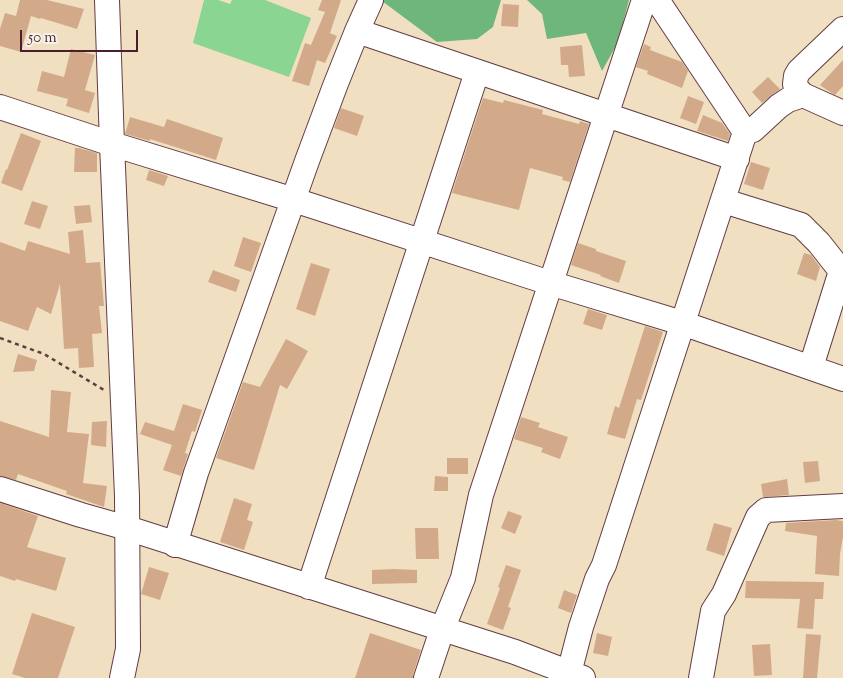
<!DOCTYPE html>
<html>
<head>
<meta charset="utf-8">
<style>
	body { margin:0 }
	#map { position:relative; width:843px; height:678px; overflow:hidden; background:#f1dfc1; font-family:"Sorts Mill Goudy",serif }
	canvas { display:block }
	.scale { position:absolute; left:20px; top:30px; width:118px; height:22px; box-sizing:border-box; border:2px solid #4a1f2b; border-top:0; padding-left:6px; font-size:15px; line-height:18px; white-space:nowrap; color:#4a1f2b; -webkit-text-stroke:4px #f7f3e8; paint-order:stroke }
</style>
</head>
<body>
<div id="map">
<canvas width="843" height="678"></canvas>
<div class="scale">50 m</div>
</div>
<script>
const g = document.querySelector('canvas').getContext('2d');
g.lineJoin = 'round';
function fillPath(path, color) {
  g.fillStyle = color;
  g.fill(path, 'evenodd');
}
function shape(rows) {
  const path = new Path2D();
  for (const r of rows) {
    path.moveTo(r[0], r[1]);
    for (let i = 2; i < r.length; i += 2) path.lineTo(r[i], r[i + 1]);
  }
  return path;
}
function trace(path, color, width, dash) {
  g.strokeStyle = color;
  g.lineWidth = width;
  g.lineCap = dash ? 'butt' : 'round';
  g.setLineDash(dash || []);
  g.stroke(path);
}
const green = shape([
	[204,0,218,0,230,4,232,0,265,0,311,18,289,77,193,43]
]);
const forest = shape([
	[383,0,501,0,493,27,477,39,437,42,382,1],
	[527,0,629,0,618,42,602,71,586,33,547,39,542,14]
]);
const building = shape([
	[20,0,47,0,84,9,77,29,41,18,40,19,31,16,21,52,0,46,0,29,5,13,16,16],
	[322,0,341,0,330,33,337,36,325,63,317,60,309,86,292,81,305,43,311,45,325,12,318,10],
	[503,4,519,5,518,27,501,26],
	[644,44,651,47,650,50,682,62,688,71,682,88,647,74,648,71,636,67],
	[582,45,585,76,569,77,568,65,561,65,560,47],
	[71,49,95,55,85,90,95,93,89,113,66,106,68,99,37,91,42,71,64,77],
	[843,60,843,86,835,95,827,90,820,85],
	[768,77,780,89,762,103,752,92],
	[688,96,704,102,696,124,680,118],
	[483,98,503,103,504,100,543,110,542,114,579,124,580,121,589,124,570,182,562,180,563,177,530,168,519,210,452,193],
	[341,108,364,116,357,136,334,128],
	[703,115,722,123,730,134,728,141,697,131],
	[130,117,164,127,167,119,223,138,216,160,150,139,150,141,125,134],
	[21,133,41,141,22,191,1,183,6,169,7,170],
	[75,148,79,148,97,153,97,172,74,172],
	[751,162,770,168,763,190,744,184],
	[149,170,168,176,164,186,146,180],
	[32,201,48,206,40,229,24,224],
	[90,205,92,222,76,224,74,206],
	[83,230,86,263,100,262,104,306,99,306,102,333,92,334,94,367,79,368,78,348,64,349,60,284,51,314,37,307,28,331,0,321,0,242,25,251,28,241,70,254,68,232],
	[243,237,261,243,251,272,234,266],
	[578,243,596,249,596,251,626,261,619,283,600,276,601,275,571,265],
	[804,253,811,255,820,267,816,281,797,274],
	[311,263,330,269,315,316,296,309],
	[213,270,240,280,236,292,208,282],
	[588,309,607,315,602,330,583,324],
	[645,326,663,332,641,400,637,399,625,439,607,434,615,406,619,408],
	[286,339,308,351,287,389,280,385,254,470,216,458,243,382,260,387],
	[18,354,37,360,34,371,13,372],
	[51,390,71,392,67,432,89,434,83,483,107,486,104,507,66,494,67,491,18,474,16,480,0,476,0,421,49,437],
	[183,404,202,410,195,432,192,431,185,453,188,454,181,476,163,470,172,445,140,434,145,422,174,431],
	[521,417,540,423,538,427,568,437,560,459,541,452,543,448,514,439],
	[107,421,106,447,91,445,92,422],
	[447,458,468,458,468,474,447,474],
	[818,461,820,481,805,483,803,462],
	[435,476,448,477,448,491,434,491],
	[787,479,789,495,763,497,761,484],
	[234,498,252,504,247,520,253,522,244,550,220,542],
	[0,503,38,516,27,547,66,558,56,591,16,579,15,581,0,576],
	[508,511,522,516,515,534,501,528],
	[836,520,843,521,843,537,840,554,839,576,815,574,817,536,785,531,786,523],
	[714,523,732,528,724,556,706,550],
	[415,528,438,528,439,559,416,559],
	[506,565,521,570,508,607,511,608,503,630,487,624,500,588,498,587],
	[149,567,169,573,160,600,141,594],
	[394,569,417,570,417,583,372,584,372,570],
	[746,581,824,582,823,599,815,599,813,629,797,628,800,599,745,598],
	[564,590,577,595,571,613,558,608],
	[32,613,75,627,58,678,25,678,12,674],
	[370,633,421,650,413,674,413,678,355,678],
	[597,633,612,637,608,656,593,653],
	[806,634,821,635,817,678,803,678],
	[770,644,772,675,754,676,752,645]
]);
const path = shape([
	[0,338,44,354,104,390]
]);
const minor = shape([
	[107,0,112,144,127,496,128,649,122,678],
	[657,0,745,132],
	[357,31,737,159],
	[803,95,796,88,795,84,796,76,799,71,843,29],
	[0,107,112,144,294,200,550,283,682,323,843,379],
	[745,132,753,130,779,106,788,100,803,95,843,113],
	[724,201,801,225,819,243,841,271,811,367],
	[0,489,81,515,127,528,515,652,583,678],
	[175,545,196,473,307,161,335,86,357,31,371,0],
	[309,587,477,72],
	[569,673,581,627,597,579,604,565,745,132],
	[426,678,442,630,463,578,481,495,644,0],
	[701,678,713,611,724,594,758,517,766,510,843,506]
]);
fillPath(green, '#8ad591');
fillPath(forest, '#6fb67b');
fillPath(building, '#d2aa8a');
trace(minor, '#633c42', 26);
trace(path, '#633c42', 2.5, [4, 4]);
trace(minor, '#fff', 24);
</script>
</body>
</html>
